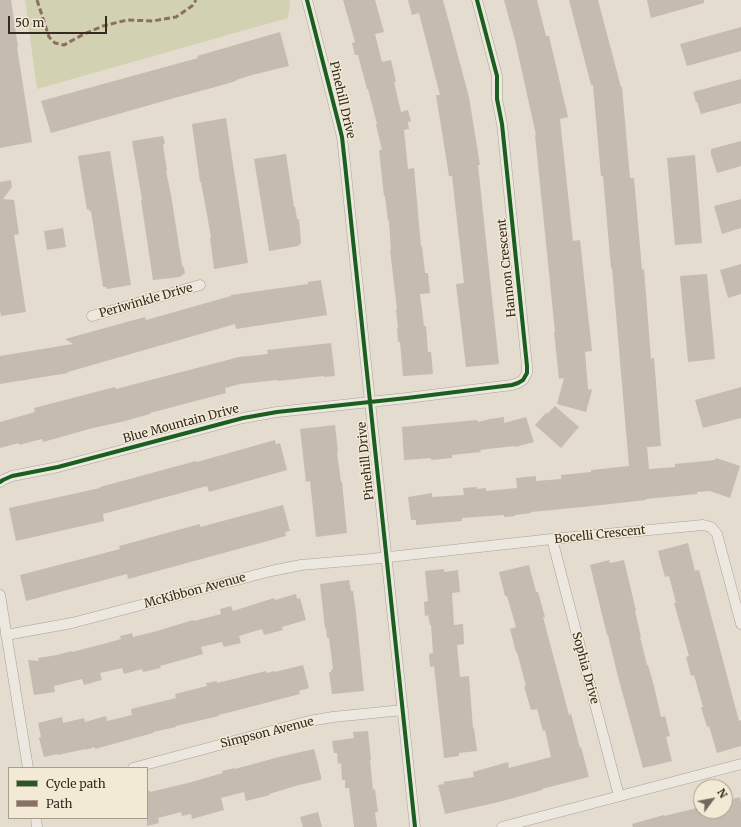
<!DOCTYPE html>
<html>
<head>
<meta charset="utf-8">
<style>
	body { margin:0 }
	#map { position:relative; width:741px; height:827px; overflow:hidden; background:#e3dccf; font-family:Merriweather,serif }
	canvas { display:block }
	.legend { position:absolute; left:8px; top:767px; width:140px; height:52px; box-sizing:border-box; background:#f3ead6; border:1px solid #a89d8d; margin:0; padding:5px 7px; list-style:none; font-size:12px; color:#372a20 }
	.legend li { display:flex; align-items:center; gap:8px; height:20px }
	.legend b { width:20px; border:1px solid #a89d8d }
	.north { position:absolute; left:693px; top:779px; width:40px; height:40px; box-sizing:border-box; background:#f3ead6; border:1px solid #a89d8d; border-radius:50%; rotate:58deg; font-size:11px; font-weight:700; line-height:16px; text-align:center; color:#372a20 }
	.north::after { content:''; display:block; margin:auto; width:14px; height:18px; background:#73685d; clip-path:polygon(50% 0,100% 100%,50% 72%,0 100%) }
	.scale { position:absolute; left:8px; top:16px; width:99px; height:18px; box-sizing:border-box; border:2px solid #372a20; border-top:0; padding-left:5px; font-size:12px; line-height:14px; white-space:nowrap; color:#372a20; -webkit-text-stroke:3px #f3ead6; paint-order:stroke }
</style>
</head>
<body>
<div id="map">
<canvas width="741" height="827"></canvas>
<ul class="legend">
<li><b style="height:5px;background:#1b5e20"></b>Cycle path</li>
<li><b style="height:5px;background:#8d6e63"></b>Path</li>
</ul>
<div class="north">N</div>
<div class="scale">50 m</div>
</div>
<script>
const g = document.querySelector('canvas').getContext('2d');
g.lineJoin = 'round';
function fillPath(path, color) {
  g.fillStyle = color;
  g.fill(path, 'evenodd');
}
function shape(rows) {
  const path = new Path2D();
  for (const r of rows) {
    path.moveTo(r[0], r[1]);
    for (let i = 2; i < r.length; i += 2) path.lineTo(r[i], r[i + 1]);
  }
  return path;
}
function trace(path, color, width, dash) {
  g.strokeStyle = color;
  g.lineWidth = width;
  g.lineCap = dash ? 'butt' : 'round';
  g.setLineDash(dash || []);
  g.stroke(path);
}
function label(font, color, halo, rows, align = 'center') {
  g.font = font + ' Merriweather,serif';
  g.lineWidth = 3;
  g.setLineDash([]);
  g.textBaseline = 'middle';
  g.strokeStyle = halo;
  g.fillStyle = color;
  for (const [text, x, y, turn = 0] of rows) {
    g.save();
    g.translate(x, y);
    g.rotate((+turn || 0) * Math.PI / 180);
    g.textAlign = isNaN(turn) ? turn : align;
    if (halo) g.strokeText(text, 0, 0);
    g.fillText(text, 0, 0);
    g.restore();
  }
}
const green = shape([
	[25,0,289,0,290,4,288,18,37,89]
]);
const building = shape([
	[0,0,11,0,18,47,17,47,32,142,0,148],
	[343,0,375,0,384,32,375,34,382,62,391,60,396,82,394,82,401,112,408,110,411,121,408,122,409,129,404,130,408,169,414,168,421,246,422,246,425,273,428,273,430,293,420,294,424,326,426,326,428,352,431,352,433,374,403,376,400,342,398,342,397,328,398,328,396,309,397,309,390,250,391,250,389,221,388,221,385,196,384,196,379,150,382,150,376,125,377,124,368,89,367,89,358,55,355,55,352,43,355,42],
	[408,0,443,0,469,97,480,165,478,165,499,364,466,367,456,284,464,283,452,176,449,176,436,95,440,95,419,13,412,15],
	[504,0,537,0,546,36,549,36,568,117,560,119,573,241,580,240,592,351,585,352,588,389,592,390,586,412,557,404,564,378,559,379,554,332,555,332,535,135,536,135,515,40],
	[569,0,598,0,621,87,622,87,630,178,634,178,642,270,644,269,651,359,654,358,661,446,647,447,649,469,675,467,675,464,715,460,716,458,740,466,730,498,710,491,697,492,697,494,646,499,646,500,583,507,531,512,531,513,515,515,515,516,504,517,504,515,462,518,462,521,416,525,416,520,411,520,408,497,432,493,432,497,464,495,463,488,477,487,477,489,486,488,486,491,517,488,516,478,536,476,536,481,561,479,561,475,591,472,591,470,629,466,612,268,611,268,603,176,601,176,593,85,591,85],
	[647,0,704,0,704,3,651,18],
	[741,27,741,51,687,66,680,44],
	[280,32,289,66,252,75,236,80,236,81,219,86,178,97,51,133,41,101,198,58,197,56],
	[741,79,741,103,701,114,697,102,696,102,693,92],
	[226,118,248,263,214,269,210,238,211,237,201,182,200,182,192,124],
	[163,136,165,143,163,145,167,171,166,171,171,195,182,265,184,268,185,273,180,277,153,280,141,200,142,200,132,141],
	[741,141,741,166,717,173,711,154,711,149],
	[110,151,131,285,107,289,106,287,103,287,91,211,89,211,89,209,87,210,78,156],
	[286,154,294,207,295,207,297,219,299,219,301,243,298,246,269,251,254,159],
	[695,155,702,243,675,245,667,158],
	[11,180,12,187,3,199,14,200,19,234,14,235,26,312,1,316,0,311,0,182],
	[741,199,741,228,722,234,714,206],
	[63,228,66,247,47,250,44,231],
	[741,264,741,294,728,298,720,270],
	[707,274,715,359,688,362,680,276],
	[321,280,327,315,236,329,235,324,68,372,68,373,0,384,0,356,73,344,65,339,145,317,146,320,231,296,231,295,308,284,308,282],
	[331,343,335,376,324,377,324,376,277,381,277,380,240,384,225,388,226,393,150,413,150,414,125,421,93,428,43,442,42,439,19,445,19,443,0,448,0,422,35,412,34,408,115,387,116,389,239,357,268,354,267,350],
	[741,387,741,418,703,428,695,400],
	[555,406,579,427,561,448,535,425,546,413,547,414],
	[504,417,504,423,526,417,534,442,515,447,514,446,480,450,481,452,452,455,452,458,431,460,431,458,404,460,402,427,477,420,478,422,490,419],
	[335,425,338,451,337,452,341,482,342,482,347,533,316,537,310,481,306,482,300,429],
	[275,440,276,444,280,443,287,470,209,492,207,486,103,514,104,521,16,541,9,508,100,488,100,487,196,461,197,462],
	[283,505,290,531,285,532,286,536,128,579,127,574,26,601,20,575,120,549,119,546,200,524,200,527],
	[688,543,695,571,699,570,739,721,741,720,741,746,717,753,709,726,707,727,701,707,703,707,694,675,691,676,686,657,689,656,674,603,676,603,669,576,665,577,658,551],
	[609,560,610,563,624,560,636,611,635,611,641,637,640,637,647,665,648,665,654,686,661,717,665,716,670,736,666,737,672,761,643,768,617,673,608,635,607,635,590,565],
	[529,565,536,592,538,592,545,617,543,617,569,715,571,714,580,748,581,747,589,777,569,782,542,789,542,790,499,802,445,814,438,785,444,784,443,782,474,777,473,772,508,762,509,768,551,757,545,730,543,731,537,709,531,710,524,686,526,686,517,652,516,652,510,629,516,627,507,596,505,596,499,572],
	[444,569,444,572,458,570,460,592,452,593,454,625,463,624,464,644,457,645,460,677,469,676,473,729,474,728,477,751,459,753,459,756,444,758,434,666,430,667,429,654,433,653,431,625,430,625,428,615,425,616,424,602,428,601,425,571],
	[349,580,351,591,353,591,356,613,364,691,332,694,329,672,331,672,331,670,333,669,329,638,327,638,326,628,325,628,320,584],
	[296,594,297,599,300,598,306,620,282,627,283,630,264,635,262,629,239,636,241,643,224,647,222,642,201,647,203,654,160,666,161,668,143,672,142,669,124,674,122,668,100,673,102,680,84,685,82,679,54,686,55,692,34,695,28,660,39,661,38,658,57,655,72,651,72,652,103,644,121,639,120,636,132,633,133,637,157,631,193,620,194,621,221,614,220,609,231,606,233,611,274,598,275,600],
	[303,665,309,688,299,691,300,694,219,715,219,716,206,719,176,726,176,727,153,732,153,733,95,749,95,747,85,750,85,749,58,755,57,754,44,757,39,738,41,737,38,723,62,717,63,723,84,718,85,722,106,716,107,721,132,715,131,709,176,698,175,694,207,686,206,683,217,681,217,683,266,671,266,673,275,671,275,672],
	[368,731,371,760,370,760,373,790,375,789,378,812,375,812,377,827,354,827,349,788,345,788,345,780,342,780,341,763,338,764,337,753,334,753,332,741,354,738,353,732],
	[314,749,321,776,321,780,299,785,269,794,270,795,246,801,244,792,221,798,224,810,192,819,191,814,182,816,181,812,158,818,159,823,147,826,147,791,150,791,150,792,188,783,223,773,222,771,235,768,235,769,279,757],
	[740,797,741,803,741,827,633,827,632,824,664,815,664,816,701,807,701,811,725,811,725,801],
	[318,812,322,827,303,827,300,817]
]);
const street = shape([
	[307,0,338,121,342,137,345,164,375,449,415,827],
	[92,316,200,285],
	[0,482,3,480,12,476,58,467,243,418,277,412,407,398,512,385,518,383,523,380,527,373,527,366,502,124,497,99,497,76,477,0],
	[552,539,619,796],
	[0,595,28,768],
	[6,635,72,623,271,571,301,565,371,559,552,539,703,525,711,527,717,534,741,624],
	[133,768,309,721,333,717,403,710],
	[36,818,37,827],
	[502,827,741,764]
]);
const quiet = shape([
	[37,0,49,37,55,43,64,45,84,34,103,26,127,20,153,21,176,17,192,6,196,0]
]);
const cycleway = shape([
	[307,0,338,121,342,137,345,164,375,449,415,827],
	[0,482,3,480,12,476,58,467,243,418,277,412,407,398,512,385,518,383,523,380,527,373,527,366,502,124,497,99,497,76,477,0]
]);
const streetNames = [
	["Pinehill Drive",342,100,77],
	["Hannon Crescent",507,268,-96],
	["Periwinkle Drive",146,301,-16],
	["Blue Mountain Drive",181,424,-15],
	["Pinehill Drive",366,461,-96],
	["Bocelli Crescent",600,535,-6],
	["McKibbon Avenue",195,591,-15],
	["Sophia Drive",585,668,75],
	["Simpson Avenue",267,733,-14]
];
fillPath(green, '#d2d2b3');
fillPath(building, '#c6bbb0');
trace(street, '#a9a298', 11);
trace(street, '#ece8e0', 10);
trace(quiet, '#8d6e63', 3, [6, 3]);
trace(cycleway, '#1b5e20', 4);
label('12px', '#372a20', '#f3ead6', streetNames);
</script>
</body>
</html>
